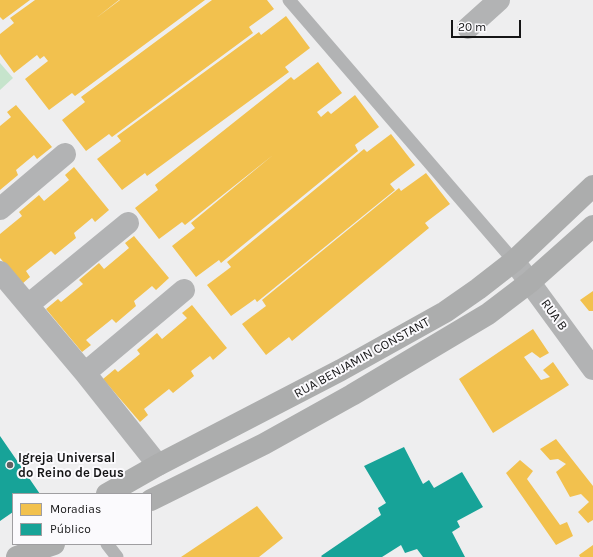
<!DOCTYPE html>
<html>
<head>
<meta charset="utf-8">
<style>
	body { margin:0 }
	#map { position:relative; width:593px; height:557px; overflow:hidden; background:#eeeeef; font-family:Karla,sans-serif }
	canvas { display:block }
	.legend { position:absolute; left:12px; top:493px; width:140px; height:52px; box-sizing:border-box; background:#fbfafd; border:1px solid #9f9ea1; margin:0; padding:5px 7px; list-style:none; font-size:12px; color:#151516 }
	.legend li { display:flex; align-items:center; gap:8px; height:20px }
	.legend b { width:20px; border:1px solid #9f9ea1 }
	.scale { position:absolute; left:451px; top:20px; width:70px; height:18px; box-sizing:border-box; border:2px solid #151516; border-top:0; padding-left:5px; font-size:12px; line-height:14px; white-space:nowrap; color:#151516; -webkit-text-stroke:3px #fbfafd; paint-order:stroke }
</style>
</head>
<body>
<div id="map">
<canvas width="593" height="557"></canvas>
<ul class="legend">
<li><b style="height:11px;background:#f2c14e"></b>Moradias</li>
<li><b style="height:11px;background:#17a398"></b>Público</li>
</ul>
<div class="scale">20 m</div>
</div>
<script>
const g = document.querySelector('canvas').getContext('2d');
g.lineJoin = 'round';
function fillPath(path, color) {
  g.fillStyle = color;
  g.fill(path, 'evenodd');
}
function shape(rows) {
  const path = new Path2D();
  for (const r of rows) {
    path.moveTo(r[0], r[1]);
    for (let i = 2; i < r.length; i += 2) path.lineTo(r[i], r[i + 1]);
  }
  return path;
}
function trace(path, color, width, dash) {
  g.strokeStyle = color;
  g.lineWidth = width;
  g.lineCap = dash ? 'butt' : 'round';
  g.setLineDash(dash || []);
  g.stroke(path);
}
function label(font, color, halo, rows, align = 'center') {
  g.font = font + ' Karla,sans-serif';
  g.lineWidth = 4;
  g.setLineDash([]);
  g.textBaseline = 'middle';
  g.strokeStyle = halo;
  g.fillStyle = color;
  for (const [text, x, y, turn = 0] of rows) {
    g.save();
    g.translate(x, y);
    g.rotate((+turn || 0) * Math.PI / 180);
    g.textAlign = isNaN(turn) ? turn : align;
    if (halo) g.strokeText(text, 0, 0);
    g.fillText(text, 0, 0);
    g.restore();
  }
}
const green = shape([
	[0,63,13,78,0,90]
]);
const homes = shape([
	[0,0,30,0,3,20,0,17],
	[35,0,119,0,96,18,120,0,205,0,75,96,72,93,49,110,25,79,48,61,44,56,40,59,37,55,14,73,0,54,0,34,14,23,10,18],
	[212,0,267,0,274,9,249,27,253,33,112,137,109,134,86,151,62,120,85,102,81,97],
	[286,16,310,48,285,67,289,72,147,176,145,173,122,190,97,159,121,141,117,136,259,32,261,35],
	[318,62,342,93,317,112,321,117,328,111,331,114,355,95,379,127,355,145,358,151,221,263,219,260,196,277,172,246,195,228,191,223,273,155,185,225,182,222,159,239,135,208,158,190,155,185,291,77,294,80],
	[16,105,52,147,37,159,34,155,16,170,18,175,0,190,0,126,11,117,7,112],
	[391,134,415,165,390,184,395,190,257,302,255,299,231,316,207,285,231,267,227,262,364,149,367,152],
	[74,167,109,210,95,222,92,218,74,233,76,238,55,255,51,251,26,271,30,277,22,284,0,258,0,234,22,216,19,212,39,195,44,201,69,180,65,175],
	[426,173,450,204,425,223,429,228,292,341,289,337,266,355,242,324,266,306,262,300,399,188,401,191],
	[134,236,169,278,156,290,152,286,134,301,136,306,116,323,112,319,86,340,91,345,82,352,46,309,58,299,61,302,83,284,79,280,99,263,104,269,129,248,125,243],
	[593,291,593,311,589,311,580,300],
	[192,305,227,348,213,360,210,356,191,371,194,376,173,393,169,389,144,409,148,415,140,422,103,379,115,369,118,372,140,354,137,350,157,333,162,339,187,318,182,313],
	[533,329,549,353,540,358,532,352,524,357,541,380,550,377,543,370,553,362,569,385,493,433,459,379],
	[556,439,593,486,593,520,588,523,578,512,589,502,581,494,570,497,556,472,566,464,558,459,550,460,540,449],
	[520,460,533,471,527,479,560,525,567,522,573,536,556,545,506,473],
	[257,506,283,538,259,557,181,557],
	[593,545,593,557,580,557,579,555]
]);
const public = shape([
	[0,436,40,494,13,494,13,512,0,521],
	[404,447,423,484,429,480,434,488,462,472,483,507,457,521,460,527,452,532,465,557,423,557,417,549,405,553,401,545,382,557,322,557,321,556,381,515,378,508,386,503,364,466]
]);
const service = shape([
	[289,0,514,261],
	[107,544,117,557]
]);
const minor = shape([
	[468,28,499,0],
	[0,209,65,154],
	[514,261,593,369],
	[0,272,85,373,158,465],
	[28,305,128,223],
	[85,373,184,290]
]);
const primary = shape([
	[107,494,158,465,341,370,445,312,478,289,514,261,593,186],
	[151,500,264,444,352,395,488,314,530,282,593,226],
	[17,557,54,544]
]);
const markers = [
	[10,465,4,"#616162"]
];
const streetNames = [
	["RUA B",554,315,54],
	["RUA BENJAMIN CONSTANT",362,358,-29]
];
const poiNames = [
	["Igreja Universal",18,458],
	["do Reino de Deus",18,473]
];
fillPath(green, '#c6e4cc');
fillPath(homes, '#f2c14e');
fillPath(public, '#17a398');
trace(service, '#b2b3b4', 13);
trace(minor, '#b2b3b4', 22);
trace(primary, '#acadad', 22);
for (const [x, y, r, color] of markers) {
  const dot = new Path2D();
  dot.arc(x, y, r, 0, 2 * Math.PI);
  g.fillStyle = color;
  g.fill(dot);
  trace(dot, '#fbfafd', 1.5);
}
label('13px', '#151516', '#fbfafd', streetNames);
label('bold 13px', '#151516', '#fbfafd', poiNames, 'left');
</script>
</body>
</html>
